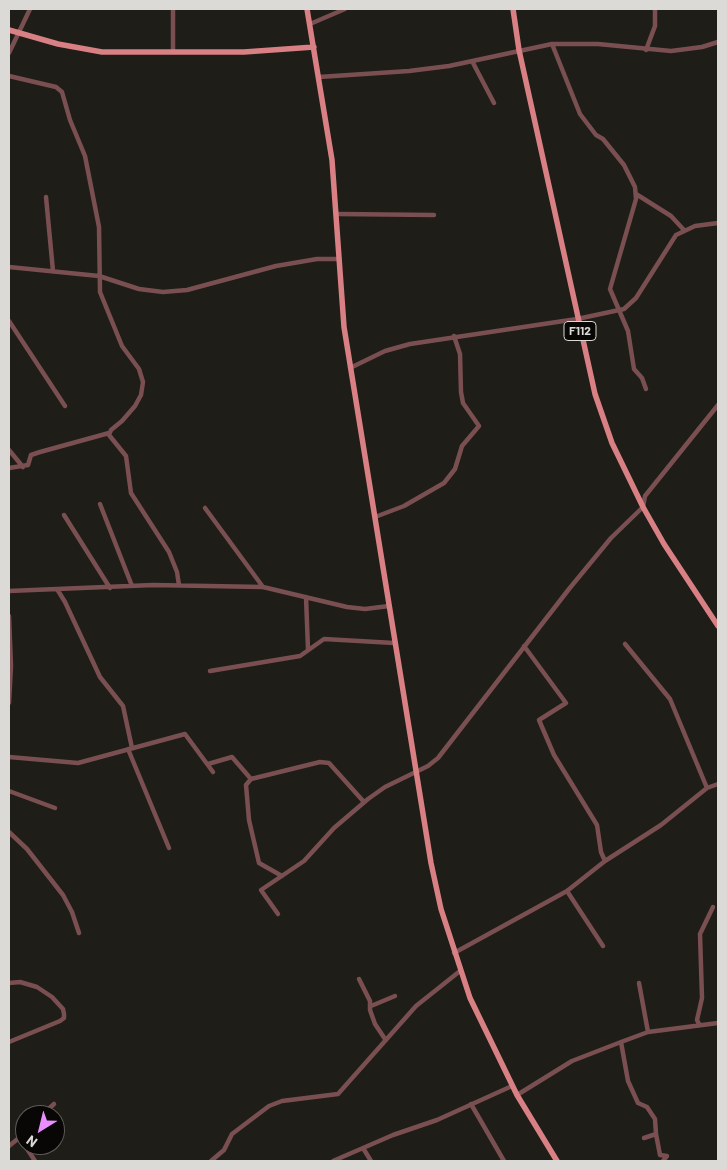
<!DOCTYPE html>
<html>
<head>
<meta charset="utf-8">
<style>
	body { margin:0 }
	#map { position:relative; width:727px; height:1170px; overflow:hidden; background:#1e1d17; font-family:Barlow,sans-serif }
	canvas { display:block }
	.frame { position:absolute; inset:0; border:10px solid #dbdad6; pointer-events:none }
	.north { position:absolute; left:15px; top:1105px; width:50px; height:50px; box-sizing:border-box; background:#080705; border:1px solid #5c5b59; border-radius:50%; rotate:216deg; font-size:14px; font-weight:700; line-height:20px; text-align:center; color:#dbdad6 }
	.north::after { content:''; display:block; margin:auto; width:18px; height:22px; background:#e98eff; clip-path:polygon(50% 0,100% 100%,50% 72%,0 100%) }
</style>
</head>
<body>
<div id="map">
<canvas width="727" height="1170"></canvas>
<div class="frame"></div>
<div class="north">N</div>
</div>
<script>
const g = document.querySelector('canvas').getContext('2d');
g.lineJoin = 'round';
function shape(rows) {
  const path = new Path2D();
  for (const r of rows) {
    path.moveTo(r[0], r[1]);
    for (let i = 2; i < r.length; i += 2) path.lineTo(r[i], r[i + 1]);
  }
  return path;
}
function trace(path, color, width, dash) {
  g.strokeStyle = color;
  g.lineWidth = width;
  g.lineCap = dash ? 'butt' : 'round';
  g.setLineDash(dash || []);
  g.stroke(path);
}
function label(font, color, halo, rows, align = 'center') {
  g.font = font + ' Barlow,sans-serif';
  g.lineWidth = 5;
  g.setLineDash([]);
  g.textBaseline = 'middle';
  g.strokeStyle = halo;
  g.fillStyle = color;
  for (const [text, x, y, turn = 0] of rows) {
    g.save();
    g.translate(x, y);
    g.rotate((+turn || 0) * Math.PI / 180);
    g.textAlign = isNaN(turn) ? turn : align;
    if (halo) g.strokeText(text, 0, 0);
    g.fillText(text, 0, 0);
    g.restore();
  }
}
const minor = shape([
	[173,9,173,52],
	[310,24,345,9],
	[552,44,580,114,596,135,603,139,624,165,635,187,636,199,610,289,628,331,634,369,642,378,646,389],
	[646,50,655,26,655,9],
	[9,53,30,9],
	[472,61,494,103],
	[9,76,56,87,62,92,70,120,85,156,99,227,100,292,122,346,139,369,143,382,141,395,135,406,122,421,111,430,109,435,126,456,131,493,169,552,177,572,179,585],
	[319,77,409,71,449,66,552,44,598,44,671,51,702,47,718,42],
	[636,194,671,216,684,230],
	[46,197,53,271],
	[337,214,434,215],
	[9,267,99,276,139,289,163,292,187,290,276,266,317,259,339,259],
	[9,321,65,406],
	[350,368,385,351,410,344,577,319,624,309,636,298,676,235,695,226,718,223],
	[9,450,23,467],
	[9,468,28,465,31,455,40,452,109,433],
	[100,504,132,586],
	[205,508,263,587],
	[64,515,110,588],
	[375,517,404,506,444,483,455,469,462,446,479,426,463,403,461,392,460,354,454,336],
	[57,589,65,602,100,677,123,706,132,748],
	[9,591,153,585,263,587,347,607,365,609,389,606],
	[306,597,308,649],
	[9,616,11,666,9,703],
	[625,644,670,699,707,788],
	[524,646,566,703,539,720,554,755,597,825,601,852,605,861],
	[210,671,300,656,324,639,394,643],
	[128,749,169,848],
	[9,757,78,763,185,734,213,772],
	[208,764,232,757,251,779],
	[9,791,55,808],
	[9,832,27,849,63,895,72,912,79,933],
	[282,876,259,863,249,820,246,785,251,779,320,762,329,763,364,802],
	[567,891,603,946],
	[278,914,261,890,304,861,334,828,368,799,385,787,428,766,438,758,569,589,611,538,643,507,645,496,718,405],
	[454,953,567,891,605,861,661,825,707,788,718,784],
	[359,979,370,1001,370,1010,375,1024,385,1039],
	[9,983,20,982,37,987,52,997,63,1009,64,1014,64,1018,60,1021,9,1042],
	[639,983,648,1032],
	[371,1006,395,996],
	[699,1024,697,1020,702,998,700,934,713,907],
	[621,1042,628,1081,638,1103,647,1107,655,1119,656,1134,644,1138],
	[517,1095,572,1061,621,1042,648,1032,718,1023],
	[471,1104,504,1161],
	[42,1115,54,1104],
	[656,1134,660,1155,667,1156,663,1161],
	[20,1138,35,1161],
	[9,1146,25,1133],
	[363,1148,371,1161],
	[211,1161,224,1150,232,1134,269,1106,282,1101,338,1094,416,1006,460,971],
	[333,1161,393,1135,437,1120,512,1086]
]);
const major = shape([
	[307,9,332,160,344,327,431,863,441,909,470,998,517,1095,557,1161],
	[513,9,519,50,595,394,612,443,643,507,664,544,718,626],
	[9,30,58,44,102,52,244,52,314,47]
]);
const shields = [
	[580,331,32]
];
const shieldNames = [
	["F112",580,331]
];
trace(minor, '#7a4f51', 4.5);
trace(major, '#d98085', 5.5);
for (const [x, y, w] of shields) {
  const box = new Path2D();
  box.roundRect(x - w / 2, y - 9.5, w, 19, 4);
  g.fillStyle = '#080705';
  g.fill(box);
  trace(box, '#dbdad6', 1);
}
label('bold 12px', '#dbdad6', null, shieldNames);
</script>
</body>
</html>
